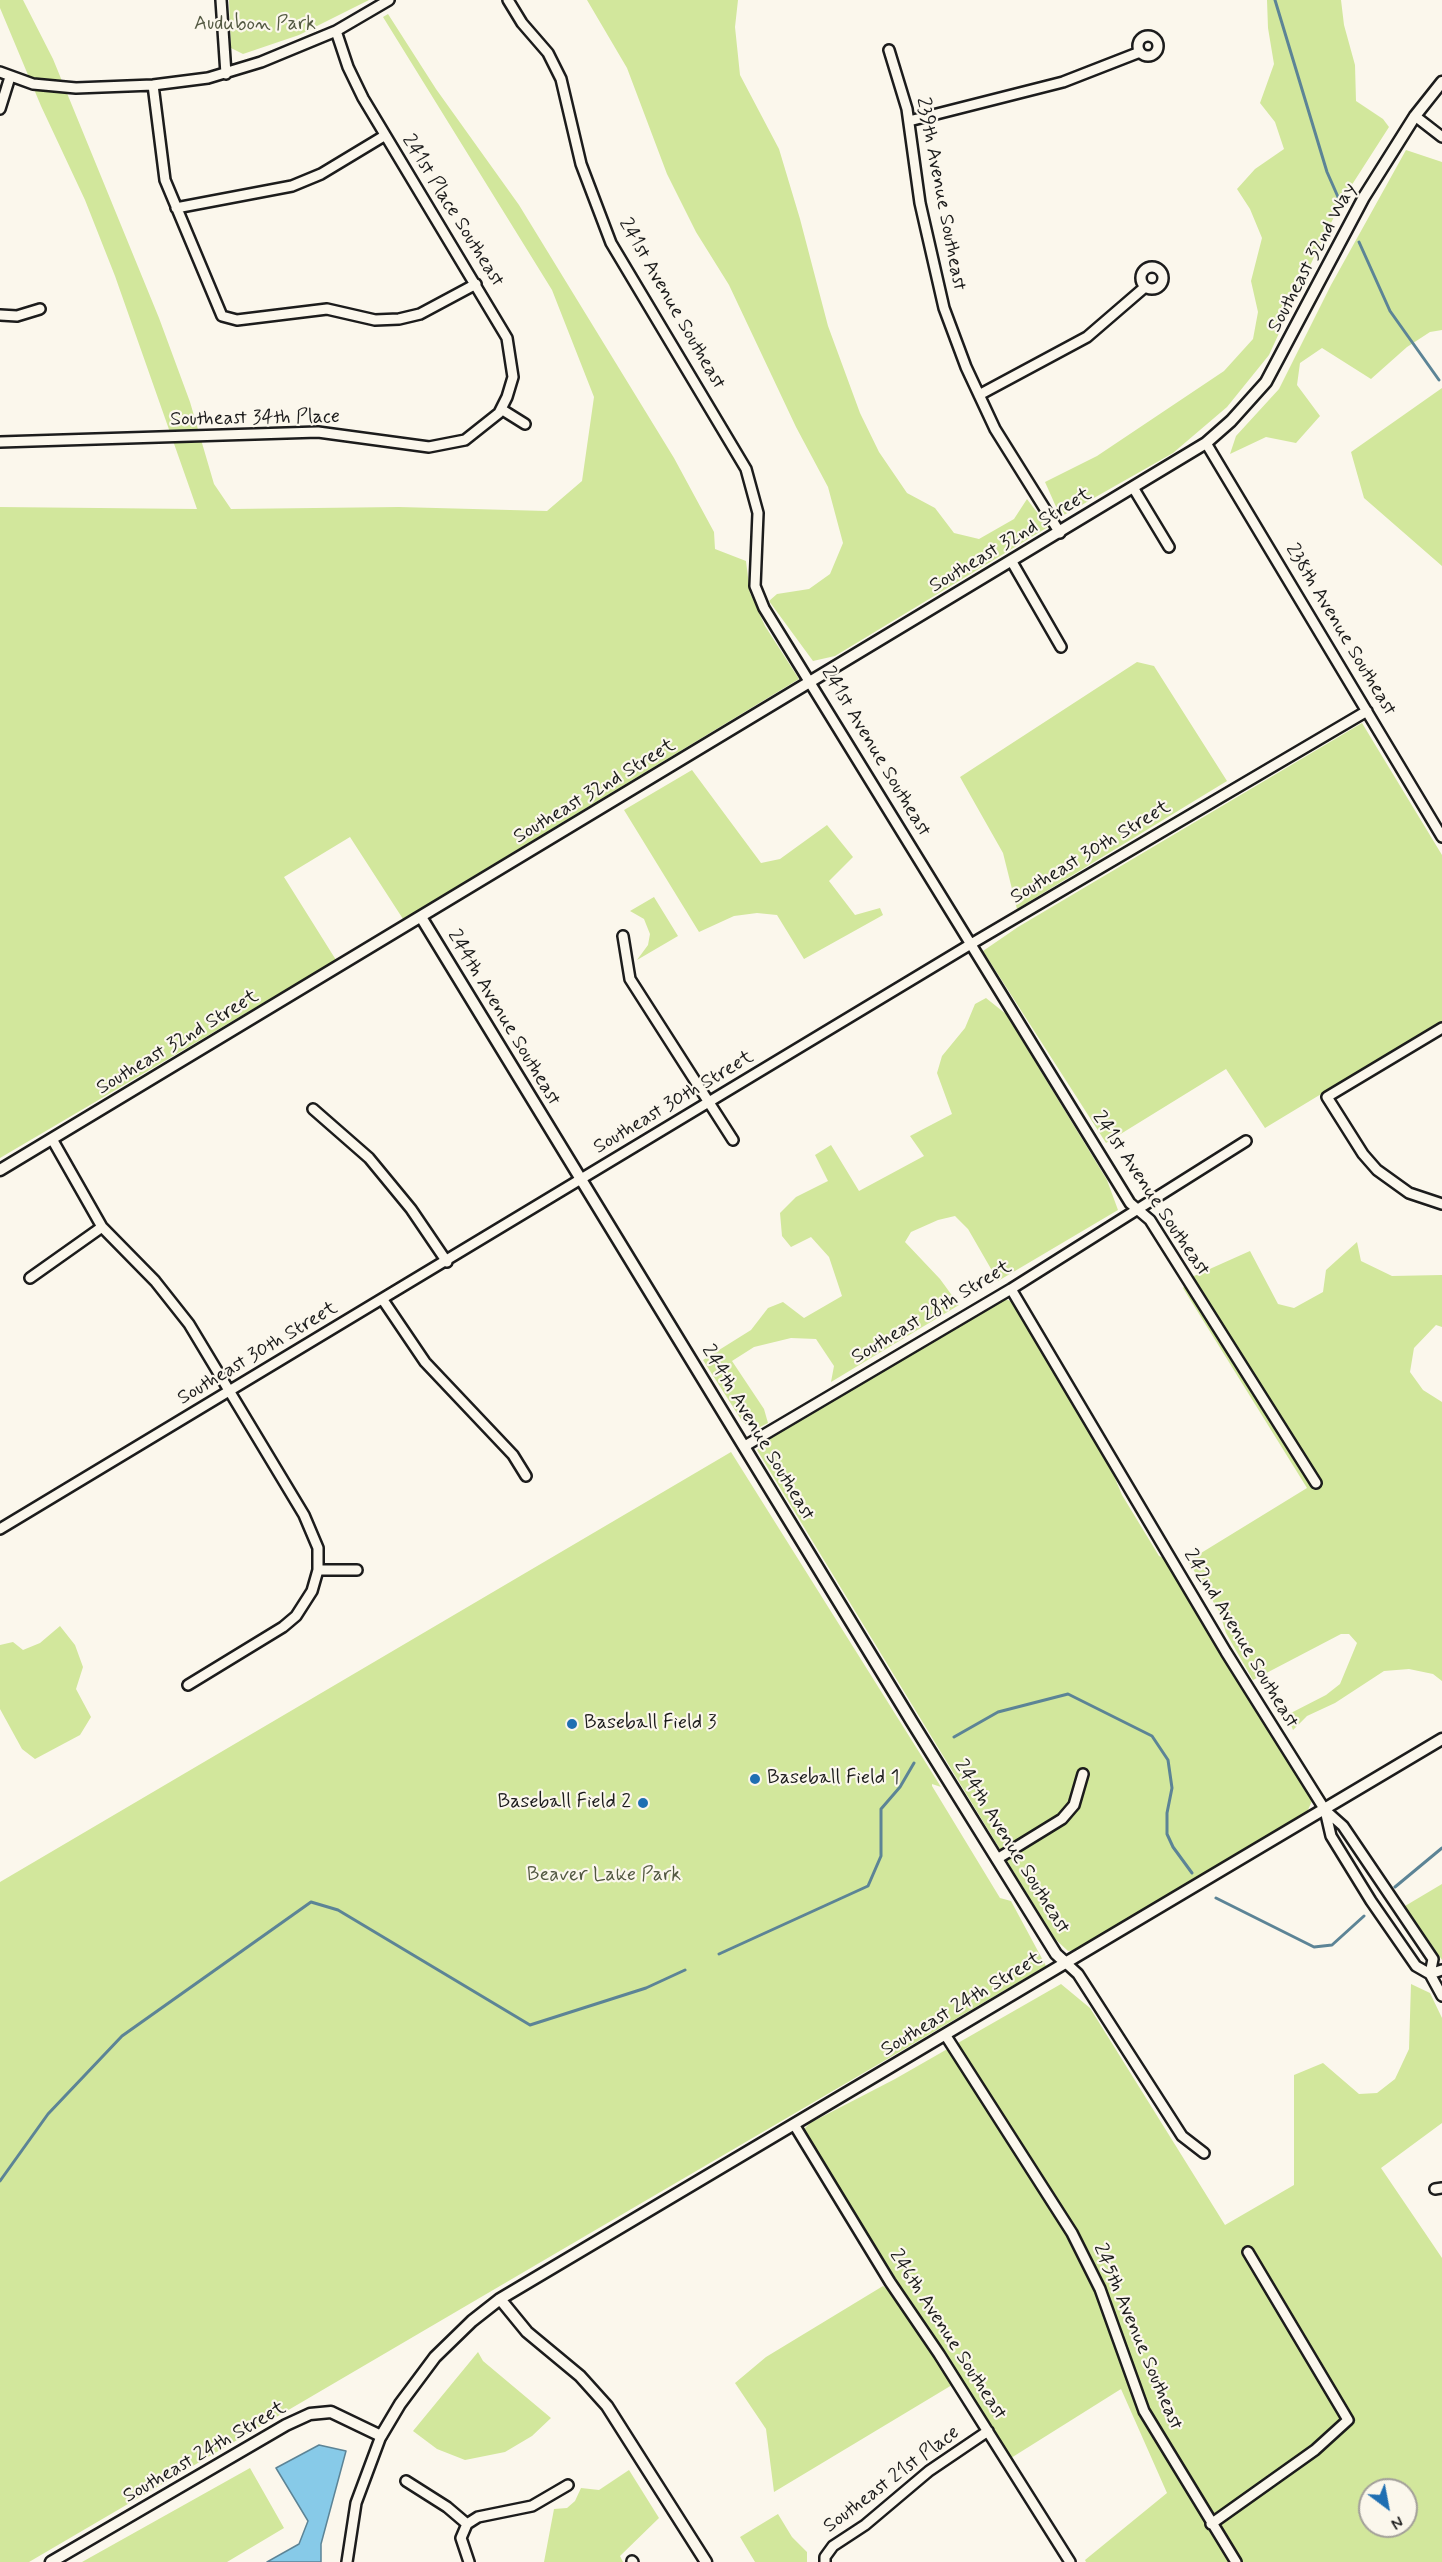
<!DOCTYPE html>
<html>
<head>
<meta charset="utf-8">
<style>
	body { margin:0 }
	#map { position:relative; width:1442px; height:2562px; overflow:hidden; background:#fbf7ec; font-family:Mynerve,sans-serif }
	canvas { display:block }
	.north { position:absolute; left:1358px; top:2478px; width:60px; height:60px; box-sizing:border-box; background:#fbf7ec; border:2px solid #a29f99; border-radius:50%; rotate:148deg; font-size:16px; font-weight:700; line-height:24px; text-align:center; color:#1c1c1c }
	.north::after { content:''; display:block; margin:auto; width:21px; height:27px; background:#1f6fb2; clip-path:polygon(50% 0,100% 100%,50% 72%,0 100%) }
</style>
</head>
<body>
<div id="map">
<canvas width="1442" height="2562"></canvas>
<div class="north">N</div>
</div>
<script>
const g = document.querySelector('canvas').getContext('2d');
g.lineJoin = 'round';
function fillPath(path, color) {
  g.fillStyle = color;
  g.fill(path, 'evenodd');
}
function shape(rows) {
  const path = new Path2D();
  for (const r of rows) {
    if (r.length === 3) {
      path.moveTo(r[0] + r[2], r[1]);
      path.arc(r[0], r[1], r[2], 0, 2 * Math.PI);
      continue;
    }
    path.moveTo(r[0], r[1]);
    for (let i = 2; i < r.length; i += 2) path.lineTo(r[i], r[i + 1]);
  }
  return path;
}
function trace(path, color, width, dash) {
  g.strokeStyle = color;
  g.lineWidth = width;
  g.lineCap = dash ? 'butt' : 'round';
  g.setLineDash(dash || []);
  g.stroke(path);
}
function label(font, color, halo, rows, align = 'center') {
  g.font = font + ' Mynerve,sans-serif';
  g.lineWidth = 4.5;
  g.setLineDash([]);
  g.textBaseline = 'middle';
  g.strokeStyle = halo;
  g.fillStyle = color;
  for (const [text, x, y, turn = 0] of rows) {
    g.save();
    g.translate(x, y);
    g.rotate((+turn || 0) * Math.PI / 180);
    g.textAlign = isNaN(turn) ? turn : align;
    if (halo) g.strokeText(text, 0, 0);
    g.fillText(text, 0, 0);
    g.restore();
  }
}
const green = shape([
	[0,0,23,0,53,59,159,318,190,402,214,484,231,509,399,507,547,511,582,481,594,397,552,290,383,17,388,14,436,89,519,205,674,458,714,532,715,549,746,561,750,593,765,626,799,679,403,919,350,837,284,877,336,960,0,1158,0,507,197,509,115,276,85,200,41,106,0,8],
	[229,0,369,0,299,35,243,54,231,48],
	[587,0,738,0,735,27,740,75,779,149,800,219,828,326,860,413,879,452,907,493,935,508,954,533,979,539,1014,519,1027,499,1048,527,835,656,813,661,769,601,777,594,809,589,830,574,843,543,828,487,796,427,729,285,696,232,667,174,627,68],
	[1267,0,1341,0,1344,25,1355,65,1356,101,1383,119,1389,127,1346,194,1320,244,1269,355,1227,407,1173,453,1064,515,1057,509,1045,482,1097,456,1224,371,1253,339,1258,312,1251,281,1262,238,1250,209,1237,189,1255,169,1284,149,1275,122,1260,103,1274,64,1268,28],
	[1406,150,1442,162,1442,330,1430,332,1407,347,1371,379,1322,348,1300,363,1297,385,1320,416,1296,443,1266,437,1230,454,1236,436,1279,389,1331,285],
	[1442,388,1442,566,1364,498,1351,452],
	[1137,662,1154,666,1227,781,1017,909,1003,853,960,777],
	[1362,723,1442,855,1442,1021,1265,1128,1226,1069,1106,1143,983,951,1018,927],
	[692,770,761,863,780,859,827,825,853,857,829,881,855,915,880,908,883,915,804,959,777,915,757,913,734,916,699,932,624,810],
	[654,897,678,936,637,960,648,945,650,934,644,919,630,911],
	[986,998,1006,1014,1107,1180,1118,1210,998,1281,968,1229,955,1216,938,1220,911,1232,905,1242,940,1279,959,1305,831,1382,834,1366,816,1339,791,1338,754,1347,732,1361,764,1409,768,1423,754,1430,742,1421,703,1360,751,1330,768,1308,783,1302,804,1318,842,1296,829,1257,811,1237,791,1247,782,1236,780,1213,796,1197,828,1181,815,1155,831,1145,859,1191,924,1156,910,1136,952,1114,937,1073,942,1056,965,1028,975,1004],
	[1357,1242,1361,1261,1392,1276,1442,1275,1442,1327,1436,1325,1414,1348,1410,1372,1423,1390,1442,1402,1442,1681,1433,1674,1409,1669,1384,1671,1335,1703,1307,1716,1293,1730,1287,1715,1326,1695,1340,1684,1357,1643,1349,1634,1341,1634,1253,1680,1226,1633,1219,1611,1188,1561,1307,1488,1183,1288,1194,1276,1250,1251,1278,1304,1294,1308,1323,1292,1326,1270],
	[1000,1298,1011,1301,1109,1464,1122,1495,1159,1556,1166,1559,1312,1801,1307,1812,1076,1950,1068,1951,1054,1938,757,1450,772,1435],
	[731,1452,941,1787,932,1784,932,1786,1000,1898,1011,1901,1046,1966,29,2562,0,2562,0,1882],
	[60,1626,75,1645,83,1667,76,1689,91,1717,80,1735,35,1759,22,1749,0,1709,0,1645,13,1642,23,1650,40,1643],
	[1442,1884,1442,1960,1405,1906],
	[1061,1984,1090,2008,1225,2225,1294,2185,1294,2075,1323,2063,1359,2094,1377,2093,1395,2079,1409,2049,1411,1984,1430,1993,1442,2018,1442,2123,1381,2168,1442,2258,1442,2562,1086,2562,1085,2560,1167,2493,1121,2389,1011,2458,804,2136,805,2128,810,2123,895,2079],
	[1370,2490,1406,2490,1406,2526,1370,2526],
	[883,2286,899,2298,952,2385,774,2492,766,2429,735,2383,766,2357],
	[478,2352,483,2361,551,2418,532,2436,505,2452,465,2460,437,2449,413,2431],
	[250,2468,284,2528,227,2562,82,2562],
	[629,2470,659,2518,620,2556,623,2562,544,2562,554,2509,567,2508,575,2501,581,2488,599,2490],
	[778,2514,792,2537,807,2552,807,2562,755,2562,740,2537]
]);
const water = shape([
	[319,2445,346,2451,321,2544,321,2562,267,2562,299,2544,308,2521,276,2468,319,2445]
]);
const stream = shape([
	[1275,0,1327,172,1342,206],
	[1359,242,1390,311,1439,380],
	[954,1737,998,1712,1068,1694,1152,1736,1168,1760,1172,1788,1167,1813,1167,1834,1173,1847,1192,1873],
	[1395,1887,1442,1848],
	[1216,1898,1314,1947,1332,1945,1364,1916],
	[719,1954,868,1886,881,1856,881,1809,900,1787,914,1763],
	[0,2181,48,2114,122,2036,311,1902,338,1910,530,2025,646,1988,685,1970]
]);
const minor = shape([
	[221,0,226,74],
	[508,0,522,23,548,53,561,79,581,164,611,243,746,469,758,513,755,586,764,608,1130,1203,1150,1220,1316,1483],
	[1148,46,10],
	[889,50,907,109,920,203,944,308,966,367,995,429,1060,533],
	[0,72,33,84,76,88,153,85,208,78,261,62,336,31,389,0],
	[153,85,165,180,222,316,237,320,327,309,375,320,399,319,420,314,476,284],
	[0,109,10,77],
	[1415,116,1442,137],
	[909,121,1063,82,1140,52],
	[176,208,292,186,321,174,384,136],
	[1152,278,11],
	[0,315,17,316,40,309],
	[979,395,1087,337,1145,287],
	[501,409,525,424],
	[0,442,318,432,429,447,465,440,499,413,507,397,513,377,507,338,363,98,348,67,336,31],
	[1206,443,1442,837],
	[1134,489,1169,547],
	[1012,562,1061,647],
	[623,936,630,979,733,1140],
	[1442,1028,1327,1097,1363,1154,1377,1170,1409,1193,1442,1204],
	[313,1109,369,1158,411,1209,447,1262],
	[52,1139,102,1227,155,1281,189,1324,304,1515,318,1548,318,1570,312,1591,296,1616,283,1627,188,1685],
	[30,1278,102,1227],
	[1011,1289,1226,1652,1325,1810,1343,1826,1433,1959,1430,1974],
	[383,1300,425,1362,513,1455,526,1476],
	[745,1446,1011,1289,1246,1141],
	[0,1529,971,944,1367,711],
	[318,1570,357,1570],
	[1325,1810,1331,1836,1371,1901,1416,1966,1430,1974,1442,1996],
	[997,1859,1062,1819,1074,1805,1083,1774],
	[1066,1963,1078,1974,1182,2136,1204,2153],
	[1430,1974,1442,1970],
	[946,2036,1072,2233,1100,2289,1144,2411,1236,2562],
	[795,2126,890,2282,939,2354,1070,2562],
	[1435,2189,1442,2188],
	[406,2481,447,2507,467,2524],
	[1211,2524,1315,2450,1348,2420,1248,2252],
	[632,2561,633,2562],
	[347,2562,356,2503,381,2436],
	[469,2562,461,2538,467,2524,478,2517,532,2506,568,2485],
	[825,2562,825,2557,833,2546,865,2525,929,2471,988,2431]
]);
const tertiary = shape([
	[421,917,912,1722,1056,1954,1066,1963],
	[0,1170,1206,443,1231,421,1266,382,1364,197,1415,116,1442,82],
	[500,2299,527,2332,580,2376,607,2406,706,2562],
	[51,2562,286,2425,310,2414,331,2412,381,2436,400,2404,435,2357,472,2321,500,2299,1442,1739]
]);
const markers = [
	[572,1724,6,"#1f6fb2"],
	[755,1779,6,"#1f6fb2"],
	[643,1803,6,"#1f6fb2"]
];
const parkNames = [
	["Audubon Park",255,25],
	["Beaver Lake Park",604,1876]
];
const streetNames = [
	["239th Avenue Southeast",940,194,79],
	["241st Place Southeast",452,211,58],
	["Southeast 32nd Way",1313,258,-62],
	["241st Avenue Southeast",671,304,60],
	["Southeast 34th Place",255,419,-1],
	["Southeast 32nd Street",1011,541,-31],
	["238th Avenue Southeast",1340,630,59],
	["241st Avenue Southeast",875,752,59],
	["Southeast 32nd Street",595,792,-31],
	["Southeast 30th Street",1091,853,-31],
	["244th Avenue Southeast",503,1018,59],
	["Southeast 32nd Street",178,1043,-31],
	["Southeast 30th Street",674,1103,-31],
	["241st Avenue Southeast",1150,1194,56],
	["Southeast 28th Street",932,1313,-31],
	["Southeast 30th Street",258,1354,-31],
	["244th Avenue Southeast",757,1433,59],
	["242nd Avenue Southeast",1240,1639,59],
	["244th Avenue Southeast",1011,1847,58],
	["Southeast 24th Street",962,2005,-31],
	["246th Avenue Southeast",947,2335,57],
	["245th Avenue Southeast",1137,2337,67],
	["Southeast 24th Street",205,2453,-30],
	["Southeast 21st Place",892,2480,-37]
];
const poiNames = [
	["Baseball Field 3",584,1724],
	["Baseball Field 1",767,1779],
	["Baseball Field 2",631,1803,"right"]
];
fillPath(green, '#d2e79c');
fillPath(water, '#87cae8');
trace(water, '#5c8496', 1.5);
trace(stream, '#5c8496', 3);
trace(minor, '#1c1c1c', 14);
trace(tertiary, '#1c1c1c', 15);
trace(minor, '#fbf7ec', 9);
trace(tertiary, '#fbf7ec', 10);
for (const [x, y, r, color] of markers) {
  const dot = new Path2D();
  dot.arc(x, y, r, 0, 2 * Math.PI);
  g.fillStyle = color;
  g.fill(dot);
  trace(dot, '#fbf7ec', 2);
}
label('20px', '#535942', '#fbf7ec', parkNames);
label('20px', '#1c1c1c', '#fbf7ec', streetNames);
label('20px', '#1c1c1c', '#fbf7ec', poiNames, 'left');
</script>
</body>
</html>
